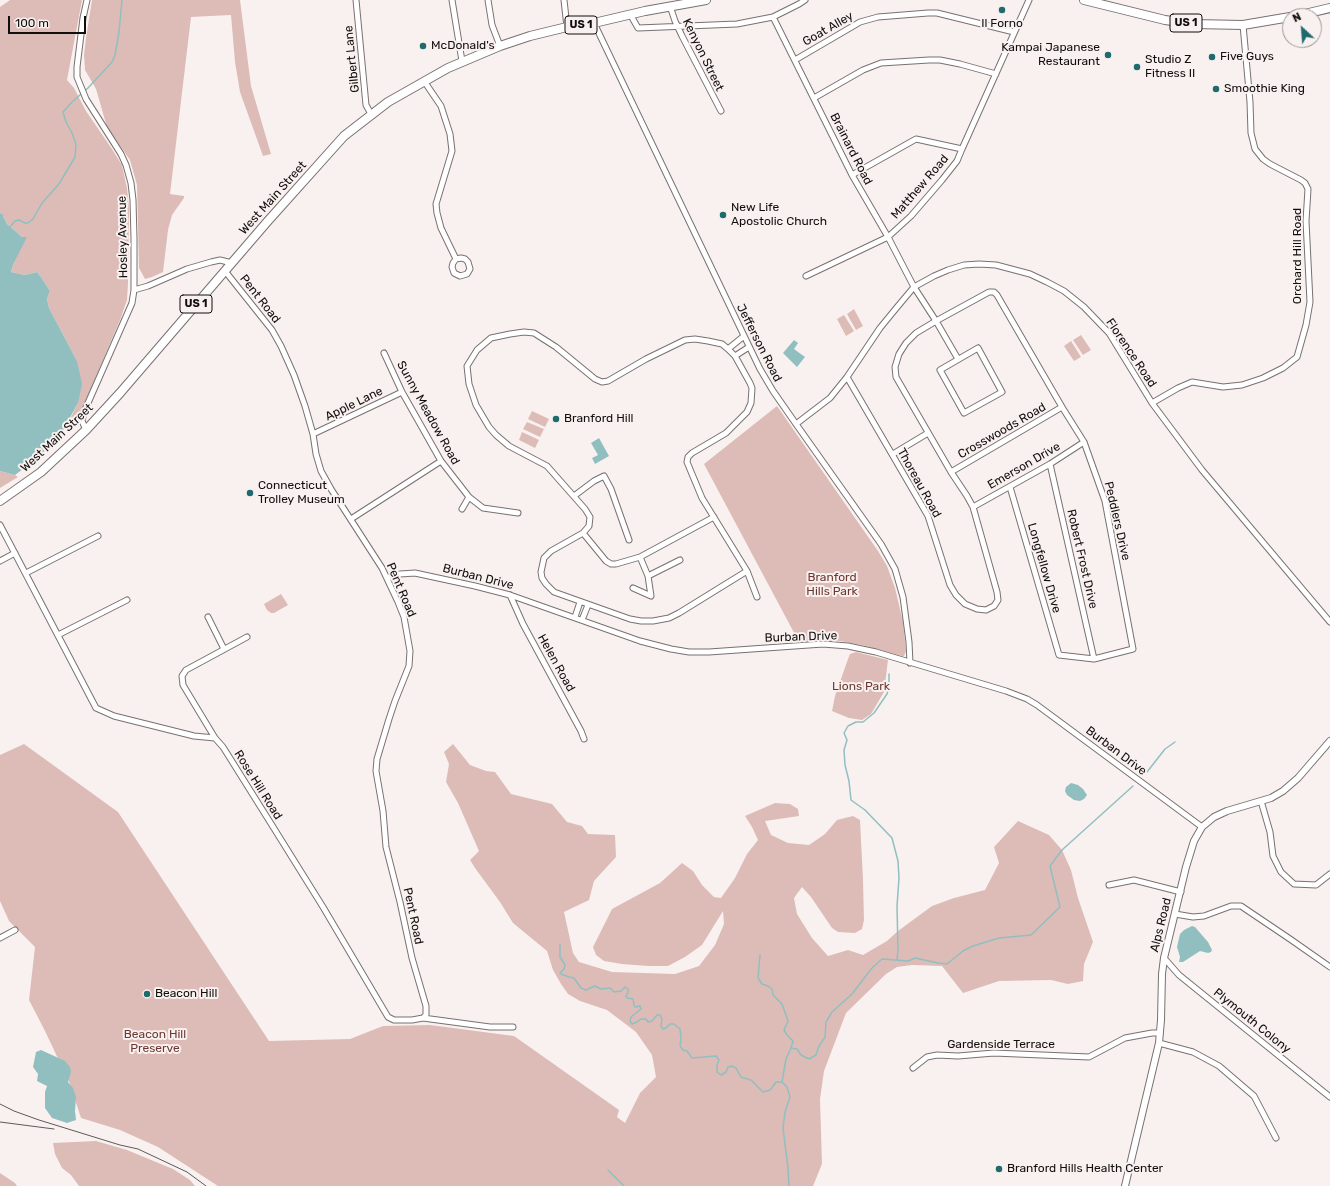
<!DOCTYPE html>
<html>
<head>
<meta charset="utf-8">
<style>
	body { margin:0 }
	#map { position:relative; width:1330px; height:1186px; overflow:hidden; background:#f9f1f0; font-family:Rubik,sans-serif }
	canvas { display:block }
	.north { position:absolute; left:1282px; top:8px; width:40px; height:40px; box-sizing:border-box; background:#f9f1f0; border:1px solid #9c9696; border-radius:50%; rotate:334deg; font-size:11px; font-weight:700; line-height:16px; text-align:center; color:#110e0e }
	.north::after { content:''; display:block; margin:auto; width:14px; height:18px; background:#1e6a6d; clip-path:polygon(50% 0,100% 100%,50% 72%,0 100%) }
	.scale { position:absolute; left:8px; top:16px; width:78px; height:18px; box-sizing:border-box; border:2px solid #110e0e; border-top:0; padding-left:5px; font-size:12px; line-height:14px; white-space:nowrap; color:#110e0e; -webkit-text-stroke:3px #f9f1f0; paint-order:stroke }
</style>
</head>
<body>
<div id="map">
<canvas width="1330" height="1186"></canvas>
<div class="north">N</div>
<div class="scale">100 m</div>
</div>
<script>
const g = document.querySelector('canvas').getContext('2d');
g.lineJoin = 'round';
function fillPath(path, color) {
  g.fillStyle = color;
  g.fill(path, 'evenodd');
}
function shape(rows) {
  const path = new Path2D();
  for (const r of rows) {
    path.moveTo(r[0], r[1]);
    for (let i = 2; i < r.length; i += 2) path.lineTo(r[i], r[i + 1]);
  }
  return path;
}
function trace(path, color, width, dash) {
  g.strokeStyle = color;
  g.lineWidth = width;
  g.lineCap = dash ? 'butt' : 'round';
  g.setLineDash(dash || []);
  g.stroke(path);
}
function label(font, color, halo, rows, align = 'center') {
  g.font = font + ' Rubik,sans-serif';
  g.lineWidth = 4;
  g.setLineDash([]);
  g.textBaseline = 'middle';
  g.strokeStyle = halo;
  g.fillStyle = color;
  for (const [text, x, y, turn = 0] of rows) {
    g.save();
    g.translate(x, y);
    g.rotate((+turn || 0) * Math.PI / 180);
    g.textAlign = isNaN(turn) ? turn : align;
    if (halo) g.strokeText(text, 0, 0);
    g.fillText(text, 0, 0);
    g.restore();
  }
}
const green = shape([
	[10,0,82,0,67,80,74,88,86,111,112,149,122,165,127,188,129,208,128,284,127,300,120,320,77,421,71,417,78,403,77,361,49,308,47,299,50,291,41,277,37,272,25,275,11,272,13,265,26,237,22,237,13,229,7,224,3,216,3,214,0,213,0,7],
	[92,0,240,0,251,86,271,154,263,156,240,92,235,62,231,15,191,17,170,194,184,196,184,198,172,215,168,230,163,272,152,277,145,279,139,268,137,185,130,160,107,127,96,89,85,70,84,55,86,38],
	[854,309,863,326,856,330,847,314],
	[844,315,854,331,846,336,837,319],
	[1081,335,1091,350,1083,355,1073,340],
	[1071,341,1081,357,1074,361,1064,346],
	[777,406,878,551,887,566,895,588,903,622,906,651,904,656,902,656,862,645,840,641,799,642,704,464],
	[532,411,549,419,545,427,528,419],
	[527,422,544,429,540,437,523,429],
	[522,432,539,440,535,448,519,440],
	[0,471,15,475,18,477,0,488],
	[281,594,288,605,274,613,271,613,267,610,264,604],
	[856,652,888,660,884,692,871,714,862,720,849,718,832,711,835,696,848,659,850,654],
	[24,744,118,812,269,1041,350,1039,383,1026,430,1025,514,1036,619,1110,617,1117,625,1123,640,1093,656,1077,652,1055,636,1032,607,1010,580,1001,568,994,561,984,553,970,547,951,513,923,500,902,475,868,470,860,479,851,458,803,446,782,449,764,444,752,453,744,470,765,486,771,495,772,511,794,552,804,567,822,582,826,588,834,615,835,616,857,594,881,589,900,564,912,573,953,579,962,612,972,675,974,699,966,715,945,724,924,723,911,702,945,685,957,668,966,648,966,622,964,604,961,596,955,593,947,612,909,660,883,682,863,693,871,702,885,714,897,721,898,735,878,747,854,758,840,752,827,745,816,775,803,790,804,798,809,799,816,765,821,771,835,788,843,809,845,825,834,837,820,853,816,860,820,863,880,864,920,862,929,855,933,838,932,832,928,811,897,802,887,794,898,797,914,812,938,828,956,848,950,863,955,887,941,898,931,932,906,954,898,985,890,999,863,994,847,1018,821,1049,835,1062,850,1071,870,1078,898,1093,942,1084,964,1083,981,1068,984,1051,980,999,981,963,993,942,966,912,965,897,967,886,974,846,1013,824,1071,820,1099,822,1164,813,1186,218,1186,158,1147,120,1130,81,1118,70,1084,45,1031,29,1000,35,947,9,921,0,901,0,755],
	[96,1141,127,1150,173,1169,190,1180,195,1186,79,1186,71,1175,62,1168,55,1154,53,1143],
	[0,1173,15,1183,17,1186,0,1186]
]);
const water = shape([
	[0,213,3,214,3,216,7,224,13,229,22,237,27,237,13,265,11,272,25,275,37,272,41,277,50,291,47,299,49,308,77,361,82,384,78,403,60,436,35,460,15,475,0,471],
	[794,340,798,343,794,349,805,357,797,367,783,353],
	[599,438,609,456,595,464,592,458,598,455,591,443],
	[1071,783,1078,785,1083,789,1087,795,1084,799,1080,801,1074,800,1067,795,1065,791,1066,787],
	[1192,926,1195,927,1208,942,1212,950,1211,952,1208,953,1200,951,1183,962,1179,962,1180,957,1177,947,1180,934,1184,930],
	[41,1050,65,1061,70,1067,71,1072,68,1082,73,1088,76,1097,75,1111,76,1120,67,1123,52,1118,45,1108,45,1092,47,1086,37,1081,38,1074,33,1067,36,1052]
]);
const stream = shape([
	[10,227,15,221,19,220,25,223,28,223,33,219,42,203,59,184,75,157,76,144,72,133,66,122,63,112,72,102,88,88,112,62,115,55,119,32,122,0],
	[889,674,889,687,887,694,874,713,863,722,856,722,848,726,844,733,847,740,844,750,845,765,849,781,851,800,865,810,892,838,898,861,899,878,897,906,898,950,897,960],
	[1147,772,1165,749,1175,742],
	[560,945,560,957,565,965,564,969,560,973,561,974,569,977,574,978,581,988,586,990,595,986,601,989,610,988,614,992,621,991,625,987,628,989,628,992,626,996,627,998,633,999,634,1005,635,1007,640,1006,641,1009,631,1017,630,1021,632,1024,637,1022,641,1019,646,1019,648,1022,652,1021,657,1015,660,1015,662,1019,661,1026,663,1029,666,1028,670,1024,674,1024,680,1029,681,1038,680,1046,683,1050,687,1051,692,1058,716,1056,719,1060,717,1065,717,1072,721,1075,726,1072,728,1067,732,1066,736,1068,741,1077,751,1080,763,1092,770,1090,776,1082,782,1082,787,1087,790,1097,785,1112,783,1128,788,1168,789,1186],
	[760,955,758,978,762,984,768,986,772,989,773,995,782,1004,788,1021,784,1030,787,1035,793,1041,791,1048],
	[782,1082,786,1059,791,1048,797,1049,801,1055,809,1059,816,1055,819,1046,825,1037,826,1022,832,1012,852,994,872,968,882,959,908,961,915,958,938,963,947,964,963,951,973,946,999,938,1031,935,1060,907,1050,866,1062,850,1133,786],
	[608,1170,624,1186]
]);
const minor = shape([
	[356,0,366,105,371,114],
	[452,0,462,61],
	[488,0,492,25,500,46],
	[564,0,567,27],
	[670,6,675,21,682,36,721,111],
	[630,14,638,28,737,24,773,17,799,4,805,0],
	[773,17,852,175,888,237,914,287,936,321,958,359],
	[594,23,760,369,773,391,796,424,881,544,895,569,903,597,909,642,910,663],
	[795,60,860,22,878,17,928,13,937,13,1014,32],
	[424,81,441,106,450,134,452,151,436,204,437,213,441,228,456,259,461,258,465,259,468,262,470,269,467,274,460,276,454,273,452,267,453,263,456,259],
	[814,98,863,70,881,63,929,60,940,60,960,64,996,74],
	[852,175,916,139,962,149],
	[225,271,272,330,281,346,294,375,305,406,313,434,316,454,321,471,331,489,382,568,398,602,404,617,410,651,409,666,395,701,389,719,377,759,376,771,383,811,386,847,400,902,412,958,426,1006,426,1015,423,1018],
	[806,276,888,237,911,216,942,180,957,161,962,149,1029,0],
	[134,290,148,286,187,269,211,262,220,260,232,263],
	[744,336,728,349,722,344,708,341,695,339,685,340,646,359,608,381,602,382,595,379,556,347,534,333,524,332,510,334,491,338,477,350,467,366,469,384,476,405,489,427,496,435,509,446,547,466,585,509,590,517,589,526,583,533,551,551,544,558,541,572,542,578,546,584,554,592,630,619,641,621,653,621,669,618,679,613,747,571],
	[978,348,1002,392,964,413,940,370,978,348],
	[728,349,735,356,750,383,752,388,751,403,747,412,726,433,692,453,688,457,687,462,702,498,747,571,757,597],
	[384,353,402,392,441,461,469,497,483,508,518,513],
	[735,356,749,347],
	[847,377,928,516,950,585,956,595,965,604,977,609,986,610,994,606,998,600,997,592,973,507,967,496,951,472,896,377,895,367,899,354,906,343,916,333,936,321,989,292,994,292,997,295,1062,407,1084,442,1105,501,1133,649,1094,659,1059,655,1010,487],
	[1152,403,1178,388,1192,382,1223,387,1242,385,1263,378,1283,368,1297,357,1306,325,1310,302,1306,221,1308,189,1305,183,1301,180,1270,164,1263,159,1255,149,1251,133,1250,102,1243,25],
	[796,424,830,398,847,377,880,328,898,306,914,287,934,276,948,270,964,265,979,264,996,265,1030,274,1047,282,1064,291,1084,307,1109,333,1152,403,1202,470,1330,622],
	[86,430,82,421,84,412,132,303,134,290,134,239,133,200,131,183,126,165,121,154,86,99,77,77,77,67,83,18,87,0],
	[313,434,402,392],
	[893,454,928,433],
	[1050,464,1094,659],
	[951,472,1062,407],
	[574,496,594,481,604,476,611,489,629,540],
	[973,507,1050,464,1084,442],
	[462,509,469,497],
	[351,519,441,461],
	[0,525,96,708,114,716,194,736,215,738,223,747,275,830,323,907,388,1017,394,1020,412,1020,423,1018,490,1027,513,1027],
	[583,533,606,561,611,564,616,564,640,557,714,517],
	[0,561,15,553],
	[26,573,98,536],
	[648,576,680,560],
	[387,578,400,574,415,573,475,586,510,595,640,641,671,649,689,652,709,652,823,644,848,646,876,652,1006,691,1027,699,1037,705,1202,827],
	[633,588,651,596,648,576,640,557],
	[510,595,523,624,581,731,584,739],
	[208,617,224,649],
	[575,617,580,602],
	[582,620,588,605],
	[58,635,127,600],
	[215,738,183,685,182,676,186,670,247,637],
	[1261,801,1270,832,1273,856,1281,872,1294,884,1316,885,1330,874],
	[1109,885,1134,880,1181,892],
	[1175,914,1193,917,1204,916,1231,906,1241,906,1290,939,1330,967],
	[0,938,15,930],
	[1164,958,1179,975,1330,1097],
	[1159,1043,1193,1052,1219,1066,1254,1096,1276,1138],
	[913,1068,927,1057,937,1055,958,1056,994,1053,1089,1057,1125,1038,1152,1033,1160,1033]
]);
const tertiary = shape([
	[1125,1186,1159,1043,1161,1020,1162,974,1164,958,1186,867,1194,841,1202,827,1214,817,1227,811,1271,798,1283,791,1298,778,1330,741]
]);
const primary = shape([
	[1084,0,1165,20,1194,24,1243,25,1290,17],
	[1296,16,1330,8],
	[0,501,41,472,86,430,120,393,267,222,344,136,388,102,448,68,500,46,530,36,567,27,594,23,645,11,706,0]
]);
const tram = shape([
	[0,1104,14,1111,39,1120,120,1145,138,1149,187,1172,206,1186],
	[0,1122,54,1129]
]);
const markers = [
	[1002,10,4,"#1e6a6d"],
	[423,46,4,"#1e6a6d"],
	[1108,55,4,"#1e6a6d"],
	[1212,57,4,"#1e6a6d"],
	[1137,67,4,"#1e6a6d"],
	[1216,89,4,"#1e6a6d"],
	[723,215,4,"#1e6a6d"],
	[556,419,4,"#1e6a6d"],
	[250,493,4,"#1e6a6d"],
	[147,994,4,"#1e6a6d"],
	[999,1169,4,"#1e6a6d"]
];
const shields = [
	[1186,23,32],
	[581,25,32],
	[196,304,32]
];
const shieldNames = [
	["US 1",1186,23],
	["US 1",581,25],
	["US 1",196,304]
];
const poiNames = [
	["Il Forno",1002,24,"center"],
	["McDonald's",431,46],
	["Kampai Japanese",1100,48,"right"],
	["Restaurant",1100,62,"right"],
	["Five Guys",1220,57],
	["Studio Z",1145,60],
	["Fitness II",1145,74],
	["Smoothie King",1224,89],
	["New Life",731,208],
	["Apostolic Church",731,222],
	["Branford Hill",564,419],
	["Connecticut",258,486],
	["Trolley Museum",258,500],
	["Beacon Hill",155,994],
	["Branford Hills Health Center",1007,1169]
];
const streetNames = [
	["Goat Alley",828,29,-30],
	["Kenyon Street",703,55,64],
	["Gilbert Lane",352,59,-96],
	["Brainard Road",851,149,63],
	["Matthew Road",920,187,-49],
	["West Main Street",273,198,-48],
	["Hosley Avenue",123,237,-91],
	["Orchard Hill Road",1298,256,-90],
	["Pent Road",260,299,52],
	["Jefferson Road",759,343,63],
	["Florence Road",1131,353,56],
	["Apple Lane",354,404,-26],
	["Sunny Meadow Road",428,413,61],
	["Crosswoods Road",1002,431,-30],
	["West Main Street",57,438,-43],
	["Emerson Drive",1024,466,-30],
	["Thoreau Road",919,483,61],
	["Peddlers Drive",1117,521,77],
	["Robert Frost Drive",1082,559,77],
	["Longfellow Drive",1044,568,74],
	["Burban Drive",478,577,14],
	["Pent Road",401,590,67],
	["Burban Drive",801,637,-2],
	["Helen Road",556,663,61],
	["Burban Drive",1116,751,37],
	["Rose Hill Road",258,785,58],
	["Pent Road",413,916,78],
	["Alps Road",1161,925,-76],
	["Plymouth Colony",1252,1021,39],
	["Gardenside Terrace",1001,1045]
];
const parkNames = [
	["Branford",832,578],
	["Hills Park",832,592],
	["Lions Park",861,687],
	["Beacon Hill",155,1035],
	["Preserve",155,1049]
];
fillPath(green, '#ddbcb7');
fillPath(water, '#91bfc0');
trace(stream, '#91bfc0', 1.5);
trace(minor, '#787170', 7);
trace(tertiary, '#787170', 8);
trace(primary, '#787170', 10);
trace(minor, '#fff', 5);
trace(tertiary, '#fff', 6);
trace(primary, '#fff', 8);
trace(tram, '#5d5958', 1);
for (const [x, y, r, color] of markers) {
  const dot = new Path2D();
  dot.arc(x, y, r, 0, 2 * Math.PI);
  g.fillStyle = color;
  g.fill(dot);
  trace(dot, '#f9f1f0', 1.5);
}
for (const [x, y, w] of shields) {
  const box = new Path2D();
  box.roundRect(x - w / 2, y - 9, w, 18, 3);
  g.fillStyle = '#f9f1f0';
  g.fill(box);
  trace(box, '#110e0e', 1);
}
label('bold 11px', '#110e0e', null, shieldNames);
label('12px', '#110e0e', '#f9f1f0', poiNames, 'left');
label('12px', '#110e0e', '#f9f1f0', streetNames);
label('12px', '#6d3730', '#f9f1f0', parkNames);
</script>
</body>
</html>
